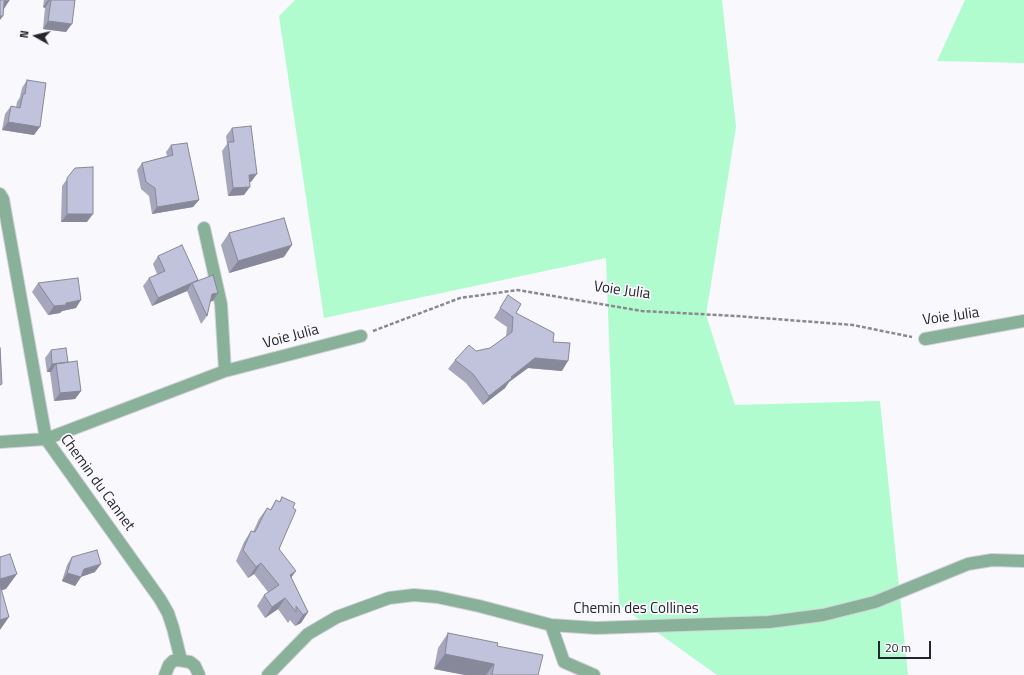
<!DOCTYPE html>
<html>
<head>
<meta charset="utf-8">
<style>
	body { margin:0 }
	#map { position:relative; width:1024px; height:675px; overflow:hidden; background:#f8f8fd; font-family:"Titillium Web",sans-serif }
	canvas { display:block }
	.north { position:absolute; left:16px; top:16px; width:40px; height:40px; -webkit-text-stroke:3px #f8f8fd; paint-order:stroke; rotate:278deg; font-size:11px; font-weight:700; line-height:16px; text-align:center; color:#25252e }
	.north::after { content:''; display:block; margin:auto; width:14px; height:18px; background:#25252e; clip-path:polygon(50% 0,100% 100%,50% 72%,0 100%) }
	.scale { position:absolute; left:878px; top:641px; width:53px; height:18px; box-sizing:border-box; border:2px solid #25252e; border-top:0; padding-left:5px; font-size:12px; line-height:14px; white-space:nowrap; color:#25252e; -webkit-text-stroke:3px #f8f8fd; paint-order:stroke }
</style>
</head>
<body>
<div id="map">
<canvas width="1024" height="675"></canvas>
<div class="north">N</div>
<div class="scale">20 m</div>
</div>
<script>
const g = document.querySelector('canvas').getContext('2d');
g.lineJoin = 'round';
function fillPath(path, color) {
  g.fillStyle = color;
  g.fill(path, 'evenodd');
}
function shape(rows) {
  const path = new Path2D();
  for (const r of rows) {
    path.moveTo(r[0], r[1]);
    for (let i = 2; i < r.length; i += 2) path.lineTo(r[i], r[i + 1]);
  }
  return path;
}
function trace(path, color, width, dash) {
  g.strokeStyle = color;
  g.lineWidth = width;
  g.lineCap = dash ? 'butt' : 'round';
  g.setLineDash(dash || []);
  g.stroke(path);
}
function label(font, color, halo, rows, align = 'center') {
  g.font = font + ' "Titillium Web",sans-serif';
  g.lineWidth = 3.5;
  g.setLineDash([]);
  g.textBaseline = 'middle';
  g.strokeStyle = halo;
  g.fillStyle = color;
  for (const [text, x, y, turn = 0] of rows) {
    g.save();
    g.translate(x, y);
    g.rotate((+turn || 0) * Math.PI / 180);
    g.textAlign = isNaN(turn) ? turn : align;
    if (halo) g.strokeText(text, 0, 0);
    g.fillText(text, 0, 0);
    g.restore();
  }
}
const green = shape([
	[295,0,722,0,736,127,706,315,735,405,880,401,908,675,717,675,619,605,606,258,324,318,279,16],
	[965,0,1024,0,1024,63,937,61]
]);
const path = shape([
	[373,331,460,298,518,290,642,311,736,316,853,325,912,337]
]);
const minor = shape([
	[0,194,3,199,46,439,160,599,168,613,173,628,181,660],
	[925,339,1024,321],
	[225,371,361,336],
	[0,442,46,439,225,371,221,304,204,228],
	[551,625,564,662,594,675],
	[165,675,169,665,173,661,178,660,190,662,195,666,199,675],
	[268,675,308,634,337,617,389,598,414,595,437,597,479,606,551,625,596,628,769,622,823,615,875,602,968,564,992,560,1024,561]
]);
const wall = shape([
	[44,0,75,0,66,32,43,29,45,8,43,7],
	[27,80,34,135,2,130,5,114,11,106,16,107,17,102,20,97,22,88],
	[232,128,251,182,249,182,244,195,228,196,222,151,227,144,226,136],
	[171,145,199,200,193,207,152,214,149,196,141,189,137,170,142,163,167,156,166,152],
	[75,168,87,222,61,222,62,186],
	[229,233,284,257,229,273,221,245],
	[158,256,198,280,213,301,210,301,207,316,201,324,187,291,152,306,143,286,149,278,157,274,153,264],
	[38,283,76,308,62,311,60,313,48,315,32,292],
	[508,295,516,313,553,342,562,371,528,368,509,382,505,388,483,405,466,383,448,369,455,360,490,348,506,337,507,327,494,318],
	[51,350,68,362,81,391,75,399,54,401,50,372,47,372,45,358],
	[282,497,293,508,279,549,291,577,308,612,301,623,295,626,290,620,288,623,278,609,265,618,257,606,264,595,268,592,254,574,248,578,236,561,244,542,251,531,253,532,259,519,267,508,270,510,276,500,279,502],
	[72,557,95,572,81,577,75,586,62,581,67,565],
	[448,633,497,646,538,675,465,675,434,669,438,648]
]);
const shadedWall = shape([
	[48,0,50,0,45,8,43,7],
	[4,1,9,1,4,9],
	[0,16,3,16,0,20],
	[48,21,72,24,66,32,43,29],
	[8,122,40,127,34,135,2,130],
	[257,174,251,182,243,183,249,175],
	[250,187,244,195,228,196,233,188],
	[199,200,193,207,152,214,157,207],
	[67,214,93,214,87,222,61,222],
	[292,245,284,257,229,273,238,261],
	[192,283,187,291,152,306,158,298],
	[218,293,213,301,206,303,212,294],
	[81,300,76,308,62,311,60,313,48,315,54,306,66,303],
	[535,358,568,361,562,371,528,368,509,382,505,388,483,405,489,396,511,377],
	[68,362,56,364,51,372,47,372,52,364],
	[81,391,75,399,54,401,60,393],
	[261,563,254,574,248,578,256,567],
	[101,564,95,572,80,577,81,577,75,586,62,581,67,573,84,569],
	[296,571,288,582,290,575],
	[17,574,6,589,0,591,0,579],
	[285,598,278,609,265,618,272,607],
	[308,612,301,623,295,626,303,615],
	[9,617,0,630,0,620],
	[445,654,494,664,486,675,465,675,434,669]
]);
const building = shape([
	[0,0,9,0,9,1,4,1,3,16,0,16,0,0],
	[51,0,75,0,72,24,48,21,51,0],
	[27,80,46,83,40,127,8,122,11,106,20,108,23,94,25,94,27,80],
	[251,126,257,174,249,175,250,187,233,188,228,142,234,142,232,128,251,126],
	[187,143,199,200,157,207,155,188,146,182,142,163,173,155,171,145,187,143],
	[93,167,93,214,67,214,67,178,75,168,93,167],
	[284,218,292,245,238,261,229,233,284,218],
	[182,245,198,280,158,298,149,278,165,271,158,256,182,245],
	[213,275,218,293,212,294,207,316,192,283,213,275],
	[78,278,81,300,66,303,66,305,54,306,38,283,78,278],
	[508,295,521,304,516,313,554,333,553,342,570,343,568,361,535,358,511,377,512,378,489,396,473,374,455,360,469,345,476,351,490,348,512,332,513,317,500,308,508,295],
	[0,348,2,384,0,385,0,348],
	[66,348,68,362,52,364,51,350,66,348],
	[77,361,81,391,60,393,56,364,77,361],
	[282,497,295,503,293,508,296,510,279,549,296,571,290,575,308,612,303,615,296,606,296,612,285,598,272,607,264,595,279,585,261,563,256,567,243,550,251,531,255,532,267,508,271,510,276,500,280,502,282,497],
	[97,550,101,564,84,569,81,577,67,573,72,557,97,550],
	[10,554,17,574,0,579,0,557,10,554],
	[0,585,9,617,0,620,0,585],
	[448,633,498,643,497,646,543,655,538,675,492,675,494,664,445,654,448,633]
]);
const streetNames = [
	["Voie Julia",622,291,8],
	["Voie Julia",951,317,-8],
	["Voie Julia",291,337,-15],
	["Chemin du Cannet",97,483,54],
	["Chemin des Collines",636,609]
];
fillPath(green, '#b0fccf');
trace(minor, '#d2d2d8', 14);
trace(path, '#898990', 2.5, [4, 2]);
trace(minor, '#89b098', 12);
fillPath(wall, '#a6a7bc');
fillPath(shadedWall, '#878899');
fillPath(building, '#c1c2db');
trace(building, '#878899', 1);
label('15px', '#25252e', '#f8f8fd', streetNames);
</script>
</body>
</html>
